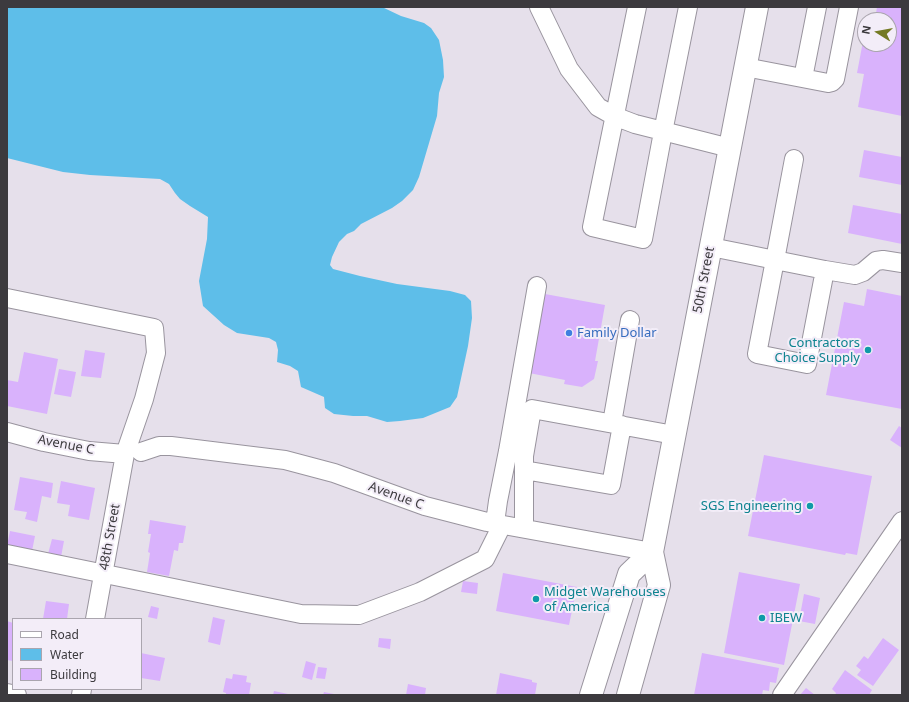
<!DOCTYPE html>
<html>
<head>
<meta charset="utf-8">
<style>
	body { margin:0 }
	#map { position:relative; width:909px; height:702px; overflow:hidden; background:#e6e0eb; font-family:"Noto Sans",sans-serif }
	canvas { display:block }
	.frame { position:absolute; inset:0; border:8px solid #3c3a3e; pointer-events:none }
	.legend { position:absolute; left:12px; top:618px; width:130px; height:72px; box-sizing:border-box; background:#f3edf8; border:1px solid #aaa5ae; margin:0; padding:5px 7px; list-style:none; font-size:12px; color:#3c3a3e }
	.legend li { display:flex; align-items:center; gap:8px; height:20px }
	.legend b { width:20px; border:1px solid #aaa5ae }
	.north { position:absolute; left:857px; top:12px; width:40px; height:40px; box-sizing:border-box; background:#f3edf8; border:1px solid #aaa5ae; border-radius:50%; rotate:281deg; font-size:11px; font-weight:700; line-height:16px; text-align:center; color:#3c3a3e }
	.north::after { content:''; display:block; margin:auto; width:14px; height:18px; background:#747a23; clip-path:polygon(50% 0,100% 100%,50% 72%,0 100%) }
</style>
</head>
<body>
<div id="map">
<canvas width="909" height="702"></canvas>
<div class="frame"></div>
<ul class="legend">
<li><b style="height:5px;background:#fff"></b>Road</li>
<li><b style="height:11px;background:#5ebee9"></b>Water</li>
<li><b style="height:11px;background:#d9b2fc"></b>Building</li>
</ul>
<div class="north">N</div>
</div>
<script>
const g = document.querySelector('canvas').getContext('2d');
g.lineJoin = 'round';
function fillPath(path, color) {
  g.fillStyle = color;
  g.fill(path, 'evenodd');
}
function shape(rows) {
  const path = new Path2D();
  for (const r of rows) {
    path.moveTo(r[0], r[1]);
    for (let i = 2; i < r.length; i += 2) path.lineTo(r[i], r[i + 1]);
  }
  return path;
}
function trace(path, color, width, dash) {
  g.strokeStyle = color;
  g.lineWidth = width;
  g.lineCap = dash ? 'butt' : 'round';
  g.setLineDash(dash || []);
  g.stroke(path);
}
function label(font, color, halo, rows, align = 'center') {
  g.font = font + ' "Noto Sans",sans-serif';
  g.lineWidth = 4;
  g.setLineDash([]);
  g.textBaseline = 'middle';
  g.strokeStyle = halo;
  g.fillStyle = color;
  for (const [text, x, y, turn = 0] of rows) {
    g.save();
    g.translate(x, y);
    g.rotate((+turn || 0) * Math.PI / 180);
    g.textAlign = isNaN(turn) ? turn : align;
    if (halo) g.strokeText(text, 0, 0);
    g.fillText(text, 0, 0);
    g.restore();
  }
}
const water = shape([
	[7,7,382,7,401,16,424,23,431,28,439,40,443,60,444,77,439,93,437,116,419,177,413,190,402,201,392,208,361,224,354,231,347,234,339,242,332,257,330,265,333,269,360,276,397,284,450,291,465,295,471,301,472,318,468,346,457,397,450,407,423,418,400,421,387,422,367,416,353,416,334,414,325,408,324,397,301,387,298,371,290,366,277,362,278,350,276,342,269,338,237,333,224,325,203,306,199,281,207,239,208,217,190,206,180,199,175,193,169,184,160,179,90,175,63,172,7,158]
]);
const building = shape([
	[877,7,902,7,902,116,858,107,864,74,857,73,864,36,865,44,889,44,889,20,875,20],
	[864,150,902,157,902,185,859,177],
	[853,205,902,214,902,244,848,233],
	[867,289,902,296,902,409,826,395,844,302,864,306],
	[545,294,605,305,595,361,598,361,594,379,582,387,564,384,565,380,529,373],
	[85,350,105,353,101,378,81,376],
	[24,352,58,359,47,414,7,406,7,380,18,382],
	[59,369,76,372,71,397,54,394],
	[899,426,902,428,902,448,890,440],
	[764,455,872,476,857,555,846,553,845,555,748,536],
	[20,477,53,483,51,498,42,496,37,522,25,519,27,512,14,510],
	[61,481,95,488,89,520,68,516,70,505,57,503],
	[150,520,186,526,183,543,179,543,178,551,174,550,169,576,147,572,150,553,148,552,151,534,148,534],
	[10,531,35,536,32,551,7,546],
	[52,539,64,541,61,557,48,554],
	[739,572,800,584,784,665,724,653],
	[503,573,577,587,569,625,496,611],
	[463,581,478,583,477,594,461,592],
	[804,594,820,598,815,624,799,621],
	[46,601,69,604,67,619,43,619],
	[151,606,159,608,157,619,148,617],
	[213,617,225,620,220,645,208,642],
	[7,621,13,623,13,661,7,660],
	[379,638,391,639,390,649,378,647],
	[883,638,899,650,873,686,857,675,861,670,856,666,864,656,868,659],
	[141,653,165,658,160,681,141,678],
	[702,653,779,668,776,683,770,682,769,691,763,690,762,695,694,695],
	[306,661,316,664,312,680,302,677],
	[318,667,327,668,325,679,316,678],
	[845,670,872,690,869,695,835,695,836,693,832,689],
	[500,673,532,680,532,682,537,683,535,695,496,695],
	[233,674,247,676,246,682,251,683,249,695,226,695,226,693,223,692,226,678,232,679],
	[408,684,426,688,425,695,406,695],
	[806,688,815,695,800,695],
	[274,691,288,694,288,695,273,695],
	[324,692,334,694,334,695,323,695]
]);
const minor = shape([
	[539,7,569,69,598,107,614,116,635,124,730,148],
	[637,7,592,227,643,239,663,132,688,7],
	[745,67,828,83,832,82,835,79,849,7],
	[803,78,817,7],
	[711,247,746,254,775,260,825,270,807,364,757,354,775,260,794,159],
	[825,270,855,275,863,272,876,261,883,260,902,263],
	[7,298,154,328,156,353,144,399,125,454,95,619],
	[612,423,630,320],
	[7,432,44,442,89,451,125,454],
	[141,452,159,446,171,446,285,460,334,473,425,506,487,522,652,552],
	[524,470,611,485,622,425],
	[495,523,498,501,508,451,537,286],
	[524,528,524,456,532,409,674,435],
	[7,554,301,614,359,615,420,592,485,559,502,525],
	[7,693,17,695],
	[81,695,82,689],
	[782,695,902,521]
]);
const major = shape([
	[591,695,629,574,652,552],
	[628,695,659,585,652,552,757,7]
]);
const markers = [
	[569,333,4,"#3f7fe0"],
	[868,350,4,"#0f9aa8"],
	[810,506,4,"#0f9aa8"],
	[536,599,4,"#0f9aa8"],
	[762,618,4,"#0f9aa8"]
];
const streetNames = [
	["50th Street",704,280,-79],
	["Avenue C",66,445,11],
	["Avenue C",396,496,20],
	["48th Street",110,537,-80]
];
const shopNames = [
	["Family Dollar",577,333]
];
const cultureNames = [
	["Contractors",860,343],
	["Choice Supply",860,358],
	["SGS Engineering",802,506],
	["Midget Warehouses",544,592,"left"],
	["of America",544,607,"left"],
	["IBEW",770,618,"left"]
];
fillPath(water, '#5ebee9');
fillPath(building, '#d9b2fc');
trace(minor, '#99949e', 20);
trace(major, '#99949e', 24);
trace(minor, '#fff', 18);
trace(major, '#fff', 22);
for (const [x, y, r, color] of markers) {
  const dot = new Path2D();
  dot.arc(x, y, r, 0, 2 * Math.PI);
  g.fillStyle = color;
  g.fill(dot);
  trace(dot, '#f3edf8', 1.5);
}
label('13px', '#3c3a3e', '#f3edf8', streetNames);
label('13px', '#366cbe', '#f3edf8', shopNames, 'left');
label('13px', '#0d838f', '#f3edf8', cultureNames, 'right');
</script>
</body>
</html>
